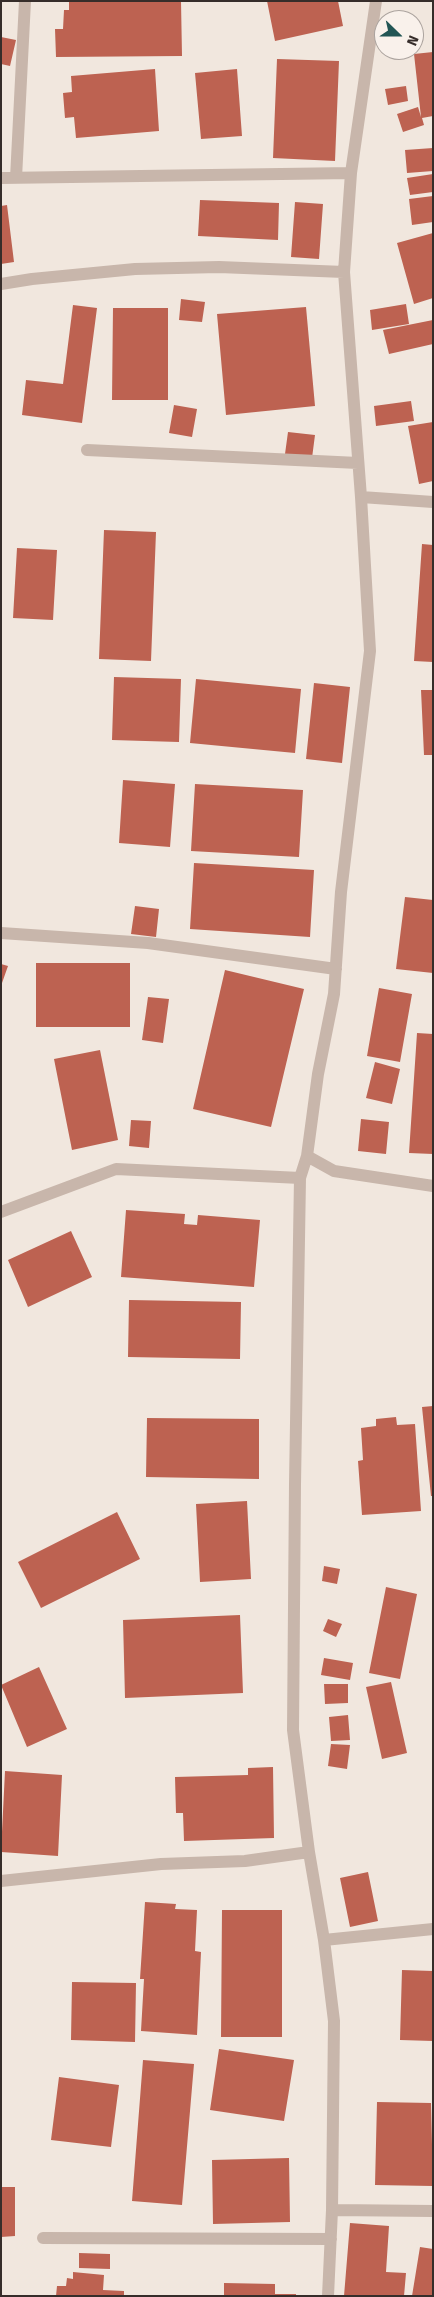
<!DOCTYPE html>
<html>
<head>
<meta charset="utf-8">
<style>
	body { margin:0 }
	#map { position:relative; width:434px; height:2297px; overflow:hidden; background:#f1e7de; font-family:"Fira Sans",sans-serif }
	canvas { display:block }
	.frame { position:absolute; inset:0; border:2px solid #362d2a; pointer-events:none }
	.north { position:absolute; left:374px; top:10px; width:50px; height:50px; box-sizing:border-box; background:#f9f1eb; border:1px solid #aba39e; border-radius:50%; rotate:112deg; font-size:14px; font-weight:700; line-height:20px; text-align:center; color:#362d2a }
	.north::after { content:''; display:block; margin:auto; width:18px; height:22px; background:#225554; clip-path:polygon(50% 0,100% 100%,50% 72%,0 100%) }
</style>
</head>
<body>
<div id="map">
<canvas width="434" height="2297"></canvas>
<div class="frame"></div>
<div class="north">N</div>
</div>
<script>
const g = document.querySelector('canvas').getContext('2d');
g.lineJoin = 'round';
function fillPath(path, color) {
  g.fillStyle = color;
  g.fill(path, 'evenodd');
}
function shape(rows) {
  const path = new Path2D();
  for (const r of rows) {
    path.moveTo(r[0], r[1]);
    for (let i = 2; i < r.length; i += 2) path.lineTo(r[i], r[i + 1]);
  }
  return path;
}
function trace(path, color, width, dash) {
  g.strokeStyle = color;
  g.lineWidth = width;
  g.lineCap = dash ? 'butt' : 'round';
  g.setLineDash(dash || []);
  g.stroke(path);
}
const building = shape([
	[69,1,181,1,182,56,56,57,55,29,63,29,64,10,69,10],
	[267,1,338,1,343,26,275,41],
	[1,37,16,40,10,66,1,64],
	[433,52,433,116,422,118,424,125,403,132,397,114,418,107,421,117,414,54],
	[277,59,339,61,335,161,273,158],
	[155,69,159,131,76,138,74,117,65,118,63,93,72,92,71,76],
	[237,69,242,136,201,139,195,73],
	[406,86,408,101,388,105,385,89],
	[433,148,433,171,407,173,405,150],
	[433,174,433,192,410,195,407,178],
	[433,196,433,222,412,225,409,199],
	[200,200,279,203,278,240,198,236],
	[295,202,323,204,319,259,291,257],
	[7,205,14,262,1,264,1,206],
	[433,233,433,298,414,304,397,243],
	[181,299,205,302,202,322,179,320],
	[406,304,409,324,372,330,370,310],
	[73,305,97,308,82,423,22,415,26,380,63,384],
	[306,307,315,406,226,415,217,314],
	[113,308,168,308,168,400,112,400],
	[433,320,433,344,389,354,383,330],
	[411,401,414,421,376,426,374,406],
	[174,405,197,409,192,437,169,433],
	[433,422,433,481,419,484,408,426],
	[288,432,315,435,312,458,285,454],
	[104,530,156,532,151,661,99,659],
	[422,544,433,545,433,662,414,661],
	[17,548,57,550,53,620,13,618],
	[114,677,181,679,179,742,112,740],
	[196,679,301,689,295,753,190,743],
	[314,683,350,687,342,763,306,759],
	[421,690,433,690,433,755,424,755],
	[123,780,175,784,170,847,119,843],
	[195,784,303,790,299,857,191,851],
	[194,863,314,870,310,937,190,929],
	[405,897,433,900,433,973,396,969],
	[135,906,159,909,156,937,131,934],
	[36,963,130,963,130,1027,36,1027],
	[1,964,8,966,2,983,1,983],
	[225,970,304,989,271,1127,193,1109],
	[379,988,412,994,400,1062,367,1056],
	[148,997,169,999,163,1043,142,1040],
	[417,1033,433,1034,433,1154,409,1153],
	[100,1050,118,1140,72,1150,54,1059],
	[375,1062,400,1069,392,1104,366,1098],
	[361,1119,389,1122,386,1154,358,1151],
	[131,1120,151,1121,149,1148,129,1146],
	[126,1210,185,1214,184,1224,197,1225,198,1215,260,1220,254,1287,121,1277],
	[71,1231,92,1277,28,1307,8,1260],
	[129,1300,241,1302,240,1359,128,1357],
	[433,1406,433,1496,431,1496,422,1407],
	[396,1417,397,1425,415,1424,421,1511,362,1515,358,1461,363,1460,361,1428,376,1426,376,1419],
	[147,1418,259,1419,259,1479,146,1477],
	[247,1501,251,1579,200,1582,196,1504],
	[117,1512,140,1559,41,1608,18,1562],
	[324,1566,340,1569,337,1584,322,1581],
	[386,1587,417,1594,400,1679,369,1673],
	[240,1615,243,1693,125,1698,123,1620],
	[328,1619,342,1624,336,1637,323,1631],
	[324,1658,353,1663,350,1680,321,1675],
	[39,1667,67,1729,27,1747,1,1685],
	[391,1682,407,1753,382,1759,366,1687],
	[324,1684,348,1684,348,1703,325,1704],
	[348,1715,350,1740,331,1741,329,1717],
	[331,1744,350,1745,347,1769,328,1766],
	[273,1767,274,1838,184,1841,183,1813,176,1813,175,1777,248,1775,248,1768],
	[5,1771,62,1775,58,1856,1,1852],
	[368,1872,378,1921,350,1927,340,1878],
	[145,1902,176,1904,175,1909,197,1910,195,1951,201,1952,197,2035,141,2031,144,1979,140,1979],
	[222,1910,282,1910,282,2037,221,2037],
	[402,1970,433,1971,433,2041,400,2040],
	[72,1982,136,1983,135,2042,71,2040],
	[219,2049,294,2060,284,2121,210,2110],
	[143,2060,194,2064,182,2205,132,2201],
	[59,2077,119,2085,111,2147,51,2140],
	[377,2102,431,2103,433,2186,375,2185],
	[289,2158,290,2222,213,2224,212,2160],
	[1,2187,15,2187,15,2236,1,2237],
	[350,2223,389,2226,386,2272,406,2273,404,2296,344,2296],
	[420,2247,433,2249,433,2296,412,2296],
	[79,2253,110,2254,110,2269,79,2268],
	[73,2272,104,2275,103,2290,124,2291,124,2296,56,2296,57,2286,66,2286,67,2278,73,2279],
	[224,2283,275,2284,275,2294,296,2294,296,2296,224,2296]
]);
const minor = shape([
	[1,178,351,173],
	[16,178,25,1],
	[1,284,32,279,135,269,219,267,344,272],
	[87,450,358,463],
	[361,497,433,502],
	[1,933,148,943,336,969],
	[307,1156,334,1171,433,1186],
	[300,1178,295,1484,293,1730,309,1852,324,1940,334,2021,332,2210,328,2296],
	[1,1212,116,1169,300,1178,307,1156,318,1074,334,994,341,892,370,651,361,497,344,272,351,173,376,1],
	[1,1881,161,1864,245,1861,309,1852],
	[324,1940,433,1929],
	[332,2210,433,2211],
	[43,2238,331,2239]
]);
fillPath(building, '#bd6251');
trace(minor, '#c8b6ab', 12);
</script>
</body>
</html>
